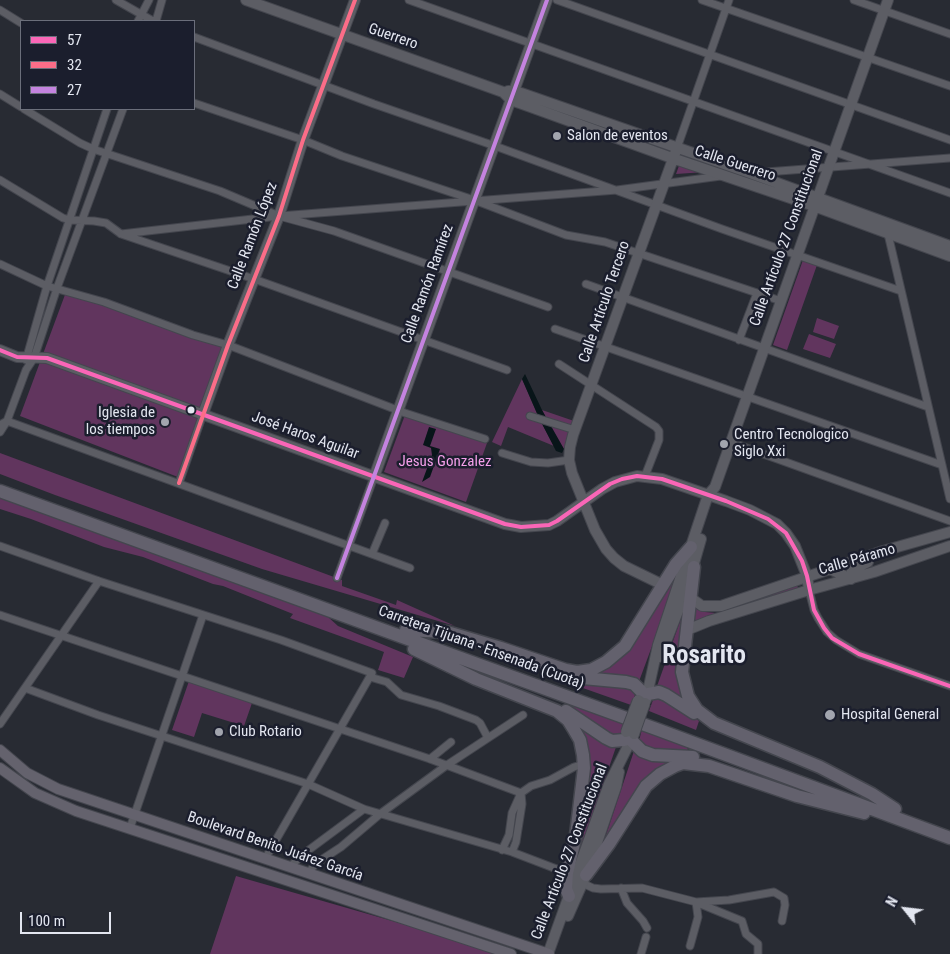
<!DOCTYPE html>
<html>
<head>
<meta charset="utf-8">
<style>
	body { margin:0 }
	#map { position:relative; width:950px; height:954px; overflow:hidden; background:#282b33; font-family:"Roboto Condensed",sans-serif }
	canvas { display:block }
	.legend { position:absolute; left:20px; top:20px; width:175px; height:90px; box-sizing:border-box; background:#1b1e2d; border:1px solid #6b6e7b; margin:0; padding:6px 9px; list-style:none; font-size:15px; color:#e3e6f0 }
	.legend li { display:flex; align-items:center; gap:10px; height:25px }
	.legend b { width:25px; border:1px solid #6b6e7b }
	.north { position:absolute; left:880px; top:884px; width:50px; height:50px; -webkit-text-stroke:4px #1b1e2d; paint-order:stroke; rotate:299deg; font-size:14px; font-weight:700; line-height:20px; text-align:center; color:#e3e6f0 }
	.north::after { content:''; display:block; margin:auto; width:18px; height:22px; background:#e3e6f0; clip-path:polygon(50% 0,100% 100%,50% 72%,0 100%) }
	.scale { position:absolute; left:20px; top:912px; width:91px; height:22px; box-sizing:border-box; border:2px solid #e3e6f0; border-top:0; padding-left:6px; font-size:15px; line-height:18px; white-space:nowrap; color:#e3e6f0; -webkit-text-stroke:4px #1b1e2d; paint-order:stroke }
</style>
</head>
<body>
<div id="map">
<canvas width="950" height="954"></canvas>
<ul class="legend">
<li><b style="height:6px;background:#fa66b7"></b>57</li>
<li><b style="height:6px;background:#fb6d88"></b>32</li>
<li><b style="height:6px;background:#c483df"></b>27</li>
</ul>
<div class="north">N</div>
<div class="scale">100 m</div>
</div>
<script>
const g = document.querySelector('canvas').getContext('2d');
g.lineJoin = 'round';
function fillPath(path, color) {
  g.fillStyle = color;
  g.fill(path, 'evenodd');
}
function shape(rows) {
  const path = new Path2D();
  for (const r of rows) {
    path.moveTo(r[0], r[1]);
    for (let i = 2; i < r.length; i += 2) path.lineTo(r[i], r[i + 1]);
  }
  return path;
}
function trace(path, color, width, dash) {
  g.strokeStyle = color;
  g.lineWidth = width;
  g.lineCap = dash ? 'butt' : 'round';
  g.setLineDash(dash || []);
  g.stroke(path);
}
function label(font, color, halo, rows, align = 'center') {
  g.font = font + ' "Roboto Condensed",sans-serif';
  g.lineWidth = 5;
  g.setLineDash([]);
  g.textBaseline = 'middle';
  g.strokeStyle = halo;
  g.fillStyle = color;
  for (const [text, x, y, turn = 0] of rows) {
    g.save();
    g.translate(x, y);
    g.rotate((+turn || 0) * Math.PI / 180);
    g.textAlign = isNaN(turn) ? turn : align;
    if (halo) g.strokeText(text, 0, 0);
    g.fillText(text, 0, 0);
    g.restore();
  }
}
const green = shape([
	[680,163,705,172,676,174],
	[803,260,817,265,787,350,773,345],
	[66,292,225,347,178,477,20,416],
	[817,318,839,326,834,339,813,332],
	[809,334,836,344,830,358,803,349],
	[522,379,539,418,554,446,508,427,501,446,492,442],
	[542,410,574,421,564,449,556,438],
	[405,415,487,443,466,502,384,472],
	[0,453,342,580,342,586,396,605,397,600,455,626,262,569,55,495,0,474],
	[0,496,327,616,338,626,413,657,404,678,378,670,384,652,290,618,293,614,223,586,213,584,143,557,104,547,31,519,0,509],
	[684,560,638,684,585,675,598,672],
	[797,585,798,588,725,612,724,611,744,601],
	[689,596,679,662,692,709,656,689],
	[694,608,705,612,716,613,716,615,692,624],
	[189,681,252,703,244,726,202,713,194,737,172,730],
	[582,681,606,681,632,690,635,695,631,705,580,687],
	[661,698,684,709,699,721,696,730,649,711,653,700],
	[573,705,624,723,621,734,613,737,571,711],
	[570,716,616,747,570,881,586,768],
	[642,729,689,745,686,753,649,748,639,741],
	[634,751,683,758,642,781,639,785,601,850],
	[236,876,507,954,210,954]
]);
const water = shape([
	[525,374,542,410,564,449,562,453,556,451,539,418,522,379],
	[429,427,436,429,430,446,440,449,430,477,422,482,432,455,431,448,423,445]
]);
const street = shape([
	[116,0,153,21],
	[409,0,950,193],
	[557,0,950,140],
	[702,0,950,86],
	[854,0,950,34],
	[0,10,21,23],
	[138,21,149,0],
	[156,21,162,0],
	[194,37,374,104,495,146,722,229,901,291],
	[0,94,21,107],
	[194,103,303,140,342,156,474,200,566,235,605,242,781,301],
	[24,109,80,143,93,149,220,191,279,216,334,231,548,307],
	[677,148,729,0],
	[753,173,950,158],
	[0,180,63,218,70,220,94,221,106,223,121,234,254,279,507,370],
	[121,234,279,216,617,190,721,176],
	[888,234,950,499],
	[0,264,47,286,104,302,193,335,228,345,405,413,485,439],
	[586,284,928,407],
	[555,329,942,465],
	[739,340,757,293],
	[26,360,47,286,107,109],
	[559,364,656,427,659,431,659,440,645,476],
	[530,416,575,430],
	[0,425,7,421,410,568],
	[0,432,7,421,26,370,34,358,57,288,123,109],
	[730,442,950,521],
	[502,453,531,462,548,463,569,460],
	[179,483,203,414],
	[0,546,99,581,281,640,372,673,265,859],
	[372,554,385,523],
	[337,578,374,477],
	[809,590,814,610,818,618,827,632,836,640,859,654,950,686],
	[0,615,430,759,521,793,522,804,516,842,512,852],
	[25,688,98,715,308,784,364,809,512,852,567,873],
	[0,724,99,581],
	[488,738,523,715],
	[430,759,451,742],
	[130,828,203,615],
	[502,850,509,835,512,813,521,793,531,786,550,780,574,767,584,764],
	[290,867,302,855,364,809],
	[308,874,315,864,341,847,380,814,447,765,488,738,480,723,476,720,439,706,401,695,387,682,370,677],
	[582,883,593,888,601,889,642,888,696,902,729,900,774,892,784,898,785,905,782,921],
	[621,888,627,903,643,921,647,928],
	[698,903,742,921,746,934,758,944,758,954],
	[690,946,698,917,696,902],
	[641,954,646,937]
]);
const secondary = shape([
	[246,0,503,92,511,100,528,106,672,158,814,206,950,256],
	[508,91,514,91,521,93,750,173,950,246],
	[0,350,17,357,47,358,505,524,521,527,549,525,557,521,602,489,615,482,637,476,662,479,726,501,750,510,777,524,786,533,795,546,807,576,809,590],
	[203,414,228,345,279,216,303,140,355,0],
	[374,477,547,0],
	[830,569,851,579,852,570,868,562],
	[663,585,624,566,614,558,606,549,595,530,572,473,569,460,570,447,573,435,677,148],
	[691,598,702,606,721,606,883,551,950,532],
	[687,630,709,621,809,590,874,572,950,546],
	[659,657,664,647,687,588,701,539],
	[646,700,658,645,708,495,715,487,888,0],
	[568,916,586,875,616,787,619,772],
	[548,954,609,784,634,734]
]);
const primary = shape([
	[0,750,27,773,58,789,549,954],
	[0,768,35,793,76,811,511,954]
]);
const highway = shape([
	[0,491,659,730,950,838],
	[694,567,682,672,688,696,697,710,714,723,820,767,872,794,895,809],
	[406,630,447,632,501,648,566,670,577,672,591,670,606,662,625,646,676,564,691,547],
	[414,649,476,679,557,711,568,720,573,728,580,740,583,755,584,768,576,835,567,873,566,889,569,896],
	[572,677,626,682,634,684,641,691],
	[648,694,659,692,666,695,694,713],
	[566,711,606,738,612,741,624,740],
	[631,740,642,751,653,755,693,757],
	[586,875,609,844,646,786,660,774,675,766,683,763,709,766,797,796,864,813]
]);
const secondaryBridge = shape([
	[626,732,638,700],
	[634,734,645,703]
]);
const bus1 = shape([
	[0,350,17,357,47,358,505,524,521,527,549,525,557,521,610,484,622,479,637,476,662,479,726,501,768,519,786,533,802,561,807,576,814,610,824,628,832,638,859,654,950,686]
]);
const bus2 = shape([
	[179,483,228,345,279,216,303,140,355,0]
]);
const bus3 = shape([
	[337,578,547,0]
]);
const markers = [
	[557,136,5,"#a2a5ae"],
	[191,410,4.5,"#e3e6f0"],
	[165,422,5,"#a2a5ae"],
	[724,444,5,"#a2a5ae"],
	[830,715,6,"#a2a5ae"],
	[219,732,5,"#a2a5ae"]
];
const streetNames = [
	["Guerrero",393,37,19],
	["Calle Guerrero",735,164,18],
	["Calle Ramón López",253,236,-69],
	["Calle Artículo 27 Constitucional",787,238,-70],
	["Calle Ramón Ramírez",428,284,-70],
	["Calle Artículo Tercero",605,302,-71],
	["José Haros Aguilar",305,436,20],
	["Calle Páramo",857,560,-16],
	["Carretera Tijuana - Ensenada (Cuota)",481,648,20],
	["Boulevard Benito Juárez García",275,847,19],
	["Calle Artículo 27 Constitucional",570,852,-69]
];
const poiNames = [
	["Salon de eventos",567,136],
	["Iglesia de",155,413,"right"],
	["los tiempos",155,430,"right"],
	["Centro Tecnologico",734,435],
	["Siglo Xxi",734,452],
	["Hospital General",841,715],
	["Club Rotario",229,732]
];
const parkNames = [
	["Jesus Gonzalez",445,462]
];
const townNames = [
	["Rosarito",704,657]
];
fillPath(green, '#61355e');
fillPath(water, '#081519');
trace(street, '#44464e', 9);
trace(secondary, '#44464e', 12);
trace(primary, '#44464e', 12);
trace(highway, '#44464e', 15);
trace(street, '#5c5d64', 7);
trace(secondary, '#5c5d64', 10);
trace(primary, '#64626d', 10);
trace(highway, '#63616d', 12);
trace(secondaryBridge, '#44464e', 12, []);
trace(secondaryBridge, '#5c5d64', 10);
trace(bus1, '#fa66b7', 4);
trace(bus2, '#fb6d88', 4);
trace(bus3, '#c483df', 4);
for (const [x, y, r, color] of markers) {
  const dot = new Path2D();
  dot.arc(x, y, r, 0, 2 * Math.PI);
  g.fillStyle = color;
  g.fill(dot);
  trace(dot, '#1b1e2d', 2);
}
label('15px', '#e3e6f0', '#1b1e2d', streetNames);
label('15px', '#e3e6f0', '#1b1e2d', poiNames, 'left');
label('15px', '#f49fea', '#1b1e2d', parkNames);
label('bold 25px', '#e3e6f0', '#1b1e2d', townNames);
</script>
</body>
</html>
